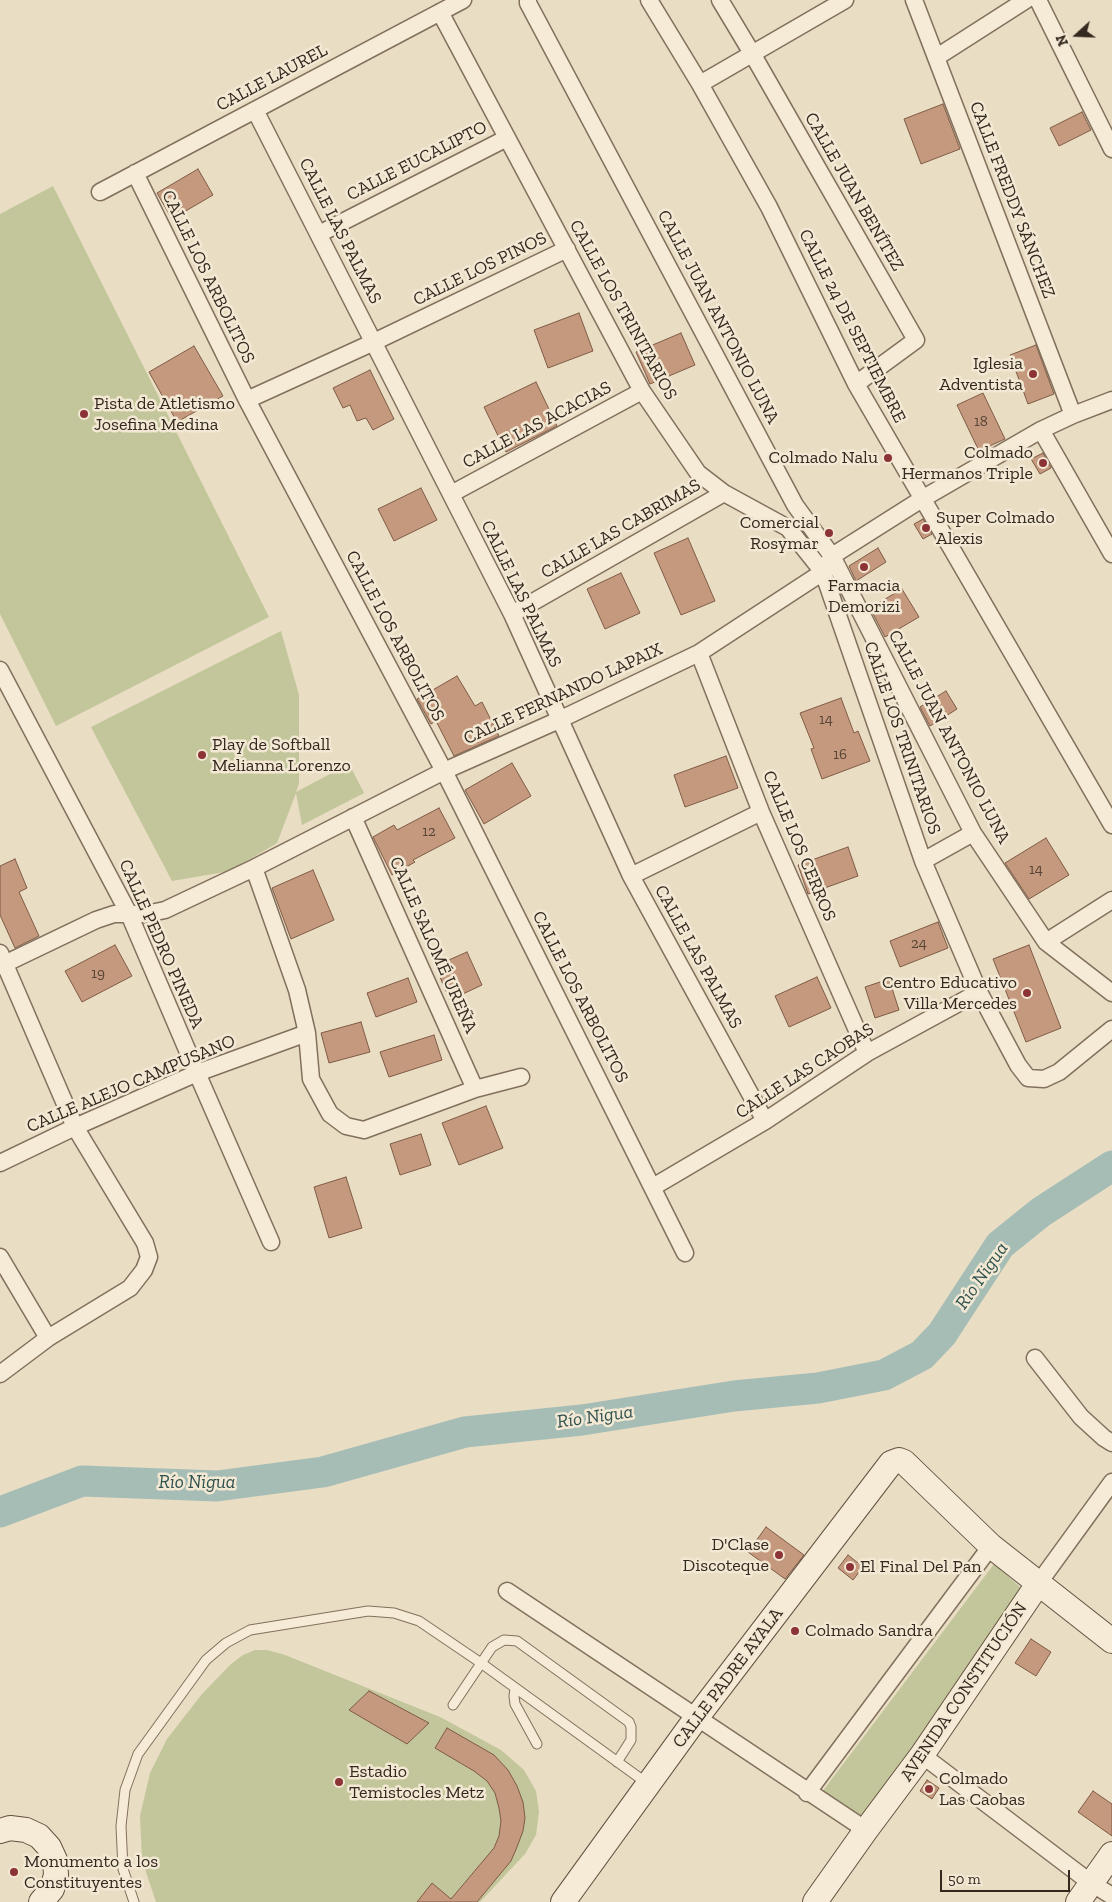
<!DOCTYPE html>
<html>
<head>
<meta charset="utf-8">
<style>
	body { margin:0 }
	#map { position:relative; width:1112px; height:1902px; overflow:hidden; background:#e9ddc4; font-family:"Zilla Slab",serif }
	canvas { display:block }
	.north { position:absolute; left:1052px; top:10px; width:50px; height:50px; -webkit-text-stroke:4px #f2e8d3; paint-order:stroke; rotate:250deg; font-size:14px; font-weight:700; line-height:20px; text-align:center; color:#34291f }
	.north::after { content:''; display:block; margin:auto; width:18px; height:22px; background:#34291f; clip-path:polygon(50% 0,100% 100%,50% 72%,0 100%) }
	.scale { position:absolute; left:940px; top:1870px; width:130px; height:22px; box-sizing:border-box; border:2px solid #34291f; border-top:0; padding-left:6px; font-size:15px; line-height:18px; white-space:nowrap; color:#34291f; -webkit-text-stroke:4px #f2e8d3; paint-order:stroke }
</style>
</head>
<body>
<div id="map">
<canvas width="1112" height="1902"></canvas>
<div class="north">N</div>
<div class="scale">50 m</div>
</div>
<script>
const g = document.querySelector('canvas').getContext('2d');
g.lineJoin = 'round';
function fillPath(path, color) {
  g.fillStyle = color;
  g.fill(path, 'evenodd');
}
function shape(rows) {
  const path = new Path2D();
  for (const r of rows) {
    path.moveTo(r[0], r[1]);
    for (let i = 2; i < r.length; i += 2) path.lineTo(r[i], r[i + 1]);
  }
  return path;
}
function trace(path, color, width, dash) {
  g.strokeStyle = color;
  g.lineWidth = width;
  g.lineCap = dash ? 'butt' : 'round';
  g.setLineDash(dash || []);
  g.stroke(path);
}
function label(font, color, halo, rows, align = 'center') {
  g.font = font + ' "Zilla Slab",serif';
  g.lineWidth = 5;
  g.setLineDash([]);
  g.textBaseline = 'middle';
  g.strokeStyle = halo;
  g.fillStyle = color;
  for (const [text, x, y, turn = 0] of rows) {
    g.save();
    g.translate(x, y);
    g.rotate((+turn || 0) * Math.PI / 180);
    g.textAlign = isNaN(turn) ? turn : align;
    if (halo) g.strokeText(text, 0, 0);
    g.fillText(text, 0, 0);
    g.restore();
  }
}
const green = shape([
	[53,186,269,617,56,726,0,614,0,214],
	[281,631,299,695,299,783,296,792,349,764,364,793,302,825,296,793,277,843,230,871,172,881,91,727],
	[994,1564,1027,1593,868,1822,822,1792],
	[255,1650,267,1650,285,1655,440,1717,501,1750,524,1770,536,1791,539,1812,536,1835,525,1854,480,1902,156,1902,142,1860,140,1816,150,1773,167,1739,202,1694,231,1664,243,1655]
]);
const river = shape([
	[0,1512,82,1481,217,1486,323,1472,465,1432,582,1420,734,1396,818,1388,884,1375,922,1355,942,1334,1000,1245,1041,1212,1112,1166]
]);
const building = shape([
	[943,104,960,149,921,164,904,119,943,104],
	[1082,112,1091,130,1059,146,1050,128,1082,112],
	[198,169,213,195,172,219,157,193,198,169],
	[579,313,593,351,548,368,534,330,579,313],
	[681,333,695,365,650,384,636,352,681,333],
	[1036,345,1054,394,1028,404,1010,355,1036,345],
	[194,346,223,396,177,422,149,372,194,346],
	[370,370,394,419,373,430,366,418,357,421,350,405,343,408,333,388,370,370],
	[536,382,557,426,506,452,484,407,536,382],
	[983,393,1005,439,979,451,957,405,983,393],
	[1043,453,1051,468,1040,474,1031,459,1043,453],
	[421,488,437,520,394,541,378,509,421,488],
	[923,519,932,534,923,539,914,524,923,519],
	[688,538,715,601,681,615,654,553,688,538],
	[878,548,886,562,856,581,849,566,878,548],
	[621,573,640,613,605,629,587,589,621,573],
	[902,589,919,617,885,637,870,608,902,589],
	[457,676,475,706,482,702,499,736,454,756,436,721,431,724,417,699,457,676],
	[946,691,957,709,930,726,920,707,946,691],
	[841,698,854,733,858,731,870,761,822,779,811,749,814,748,800,713,841,698],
	[726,756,738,788,685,807,674,775,726,756],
	[512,763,531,796,484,824,465,790,512,763],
	[439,808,455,838,413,860,415,862,392,875,373,837,394,825,397,830,439,808],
	[1046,838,1069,875,1029,899,1005,863,1046,838],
	[848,847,858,876,808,894,798,865,848,847],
	[15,859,27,888,19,892,39,936,15,948,0,915,0,866,15,859],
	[313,870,334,920,291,939,272,888,313,870],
	[938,922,948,948,900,967,890,941,938,922],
	[115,945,132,976,82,1002,65,971,115,945],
	[1029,945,1061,1028,1026,1042,993,959,1029,945],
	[467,952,482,985,450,1000,435,966,467,952],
	[817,977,831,1008,789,1027,775,996,817,977],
	[408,978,417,1002,376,1017,367,993,408,978],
	[889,979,899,1010,875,1018,865,987,889,979],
	[361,1022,370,1052,329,1063,321,1033,361,1022],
	[434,1035,442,1060,389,1077,380,1052,434,1035],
	[486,1106,503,1148,459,1165,442,1123,486,1106],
	[421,1134,431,1165,400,1175,390,1144,421,1134],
	[346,1177,362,1228,329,1238,314,1187,346,1177],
	[766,1527,804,1555,785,1579,748,1552,766,1527],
	[848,1555,863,1567,853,1580,838,1568,848,1555],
	[1031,1639,1051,1652,1036,1676,1015,1663,1031,1639],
	[369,1691,429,1723,407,1744,349,1710,369,1691],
	[447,1728,494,1755,508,1770,517,1786,523,1802,525,1818,523,1831,517,1847,511,1861,477,1902,417,1902,432,1883,451,1899,494,1848,499,1836,501,1821,499,1808,495,1793,487,1781,474,1771,435,1748,447,1728],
	[927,1780,939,1788,932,1799,920,1791,927,1780],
	[1093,1791,1112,1804,1112,1836,1078,1812,1093,1791]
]);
const lane = shape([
	[515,1688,514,1696,515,1704,537,1744],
	[453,1705,492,1647,504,1640,517,1641,629,1722,631,1727,631,1740,617,1762],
	[134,1902,123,1869,121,1826,125,1790,138,1754,206,1660,226,1643,250,1630,368,1611,394,1613,419,1621,481,1663,648,1784]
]);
const street = shape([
	[528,0,528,3,795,505,832,556,973,833,1046,942,1112,993],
	[649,0,700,84,769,207,856,384,1112,825],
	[720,0,753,55,916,340,856,384],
	[914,0,1073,415],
	[1038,0,1112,149],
	[440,12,642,391,698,473,724,493,788,528,823,572,923,861,979,992,1018,1065,1028,1078,1044,1079,1059,1072,1112,1029],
	[937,57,1026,0],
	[700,84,845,0],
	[255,110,512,614,631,876,765,1121],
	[135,173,247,400,444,771,685,1253],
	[100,192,463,0],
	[319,234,507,138],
	[247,400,374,342,567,249],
	[1041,430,1112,554],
	[451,494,642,391],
	[512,614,724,493],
	[699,653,761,812,867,1053],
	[0,670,129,914,197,1073,271,1242],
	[353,817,475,1089],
	[923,861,973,833],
	[254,868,297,990,307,1033,311,1079,330,1114,346,1126,364,1130,475,1089,521,1077],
	[631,876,761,812],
	[1046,942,1112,900],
	[0,953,75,1127,145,1243,149,1257,144,1270,130,1288,48,1338,0,1374],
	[0,966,96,920,114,914,146,914,165,910,254,868,444,771,559,720,699,653,823,572,832,556,922,499,1041,430,1073,415,1112,400],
	[0,1163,75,1127,197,1073,307,1033],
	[653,1187,765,1121,867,1053,979,992],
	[0,1257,48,1338],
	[1035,1358,1081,1417,1104,1438,1112,1443],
	[1038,1584,1112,1482],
	[507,1591,866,1830],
	[922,1755,1091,1883,1112,1896],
	[807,1793,991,1546]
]);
const secondary = shape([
	[0,1831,10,1828,26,1830,39,1836,49,1847,55,1860,56,1875,52,1889,41,1902],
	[563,1902,697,1717,891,1463,899,1460,904,1462,991,1546,1112,1641],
	[815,1902,866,1830,922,1755,1038,1584],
	[1078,1902,1112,1854]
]);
const markers = [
	[1033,374,5,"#8b3335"],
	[84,414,5,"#8b3335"],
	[888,458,5,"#8b3335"],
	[1043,463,5,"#8b3335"],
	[926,528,5,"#8b3335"],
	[829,533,5,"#8b3335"],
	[864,567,5,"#8b3335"],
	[202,755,5,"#8b3335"],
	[1027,993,5,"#8b3335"],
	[779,1555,5,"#8b3335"],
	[850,1567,5,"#8b3335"],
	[795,1631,5,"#8b3335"],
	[339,1782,5,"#8b3335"],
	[929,1789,5,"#8b3335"],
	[14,1872,5,"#8b3335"]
];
const numberNames = [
	["18",981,422],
	["14",826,720],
	["16",840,755],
	["12",429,832],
	["14",1036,870],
	["24",919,944],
	["19",98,974]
];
const streetNames = [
	["CALLE LAUREL",272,78,-28],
	["CALLE EUCALIPTO",417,161,-27],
	["CALLE JUAN BENÍTEZ",854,192,60],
	["CALLE FREDDY SÁNCHEZ",1012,200,69],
	["CALLE LAS PALMAS",340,231,63],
	["CALLE LOS PINOS",480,269,-26],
	["CALLE LOS ARBOLITOS",208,277,64],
	["CALLE LOS TRINITARIOS",623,310,61],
	["CALLE JUAN ANTONIO LUNA",718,317,62],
	["CALLE 24 DE SEPTIEMBRE",852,326,63],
	["CALLE LAS ACACIAS",537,425,-28],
	["CALLE LAS CABRIMAS",621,529,-30],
	["CALLE LAS PALMAS",521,594,64],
	["CALLE LOS ARBOLITOS",395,636,62],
	["CALLE FERNANDO LAPAIX",563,694,-25],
	["CALLE JUAN ANTONIO LUNA",949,737,62],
	["CALLE LOS TRINITARIOS",902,738,71],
	["CALLE LOS CERROS",799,846,67],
	["CALLE PEDRO PINEDA",161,944,66],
	["CALLE SALOMÉ UREÑA",433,945,66],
	["CALLE LAS PALMAS",698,957,61],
	["CALLE LOS ARBOLITOS",580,997,63],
	["CALLE LAS CAOBAS",805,1071,-33],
	["CALLE ALEJO CAMPUSANO",131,1084,-23],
	["CALLE PADRE AYALA",728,1678,-53],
	["AVENIDA CONSTITUCIÓN",964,1692,-56]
];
const poiNames = [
	["Iglesia",1023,364,"right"],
	["Adventista",1023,385,"right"],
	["Pista de Atletismo",94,404],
	["Josefina Medina",94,425],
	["Colmado",1033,453,"right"],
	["Hermanos Triple",1033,474,"right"],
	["Colmado Nalu",878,458,"right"],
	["Super Colmado",936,518],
	["Alexis",936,539],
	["Comercial",819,523,"right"],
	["Rosymar",819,544,"right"],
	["Farmacia",864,586,"center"],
	["Demorizi",864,607,"center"],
	["Play de Softball",212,745],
	["Melianna Lorenzo",212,766],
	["Centro Educativo",1017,983,"right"],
	["Villa Mercedes",1017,1004,"right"],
	["D'Clase",769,1545,"right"],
	["Discoteque",769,1566,"right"],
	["El Final Del Pan",860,1567],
	["Colmado Sandra",805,1631],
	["Estadio",349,1772],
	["Temistocles Metz",349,1793],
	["Colmado",939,1779],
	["Las Caobas",939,1800],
	["Monumento a los",24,1862],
	["Constituyentes",24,1883]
];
const waterNames = [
	["Río Nigua",982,1276,-55],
	["Río Nigua",595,1417,-8],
	["Río Nigua",197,1483]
];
fillPath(green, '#c2c69a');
trace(river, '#a6bdb6', 31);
fillPath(building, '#c4997e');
trace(building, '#7f5b45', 1);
trace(lane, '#82705d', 11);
trace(street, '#82705d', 19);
trace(secondary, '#645140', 26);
trace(lane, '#f5ebd7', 9);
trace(street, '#f5ebd7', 16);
trace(secondary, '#f5ebd7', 24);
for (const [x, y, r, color] of markers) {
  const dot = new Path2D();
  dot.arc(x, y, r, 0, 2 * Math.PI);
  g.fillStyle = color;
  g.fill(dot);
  trace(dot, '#f2e8d3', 2);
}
label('15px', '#584537', null, numberNames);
label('18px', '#34291f', '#f2e8d3', streetNames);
label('18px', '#34291f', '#f2e8d3', poiNames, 'left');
label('italic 19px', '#30524f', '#f2e8d3', waterNames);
</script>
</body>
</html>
